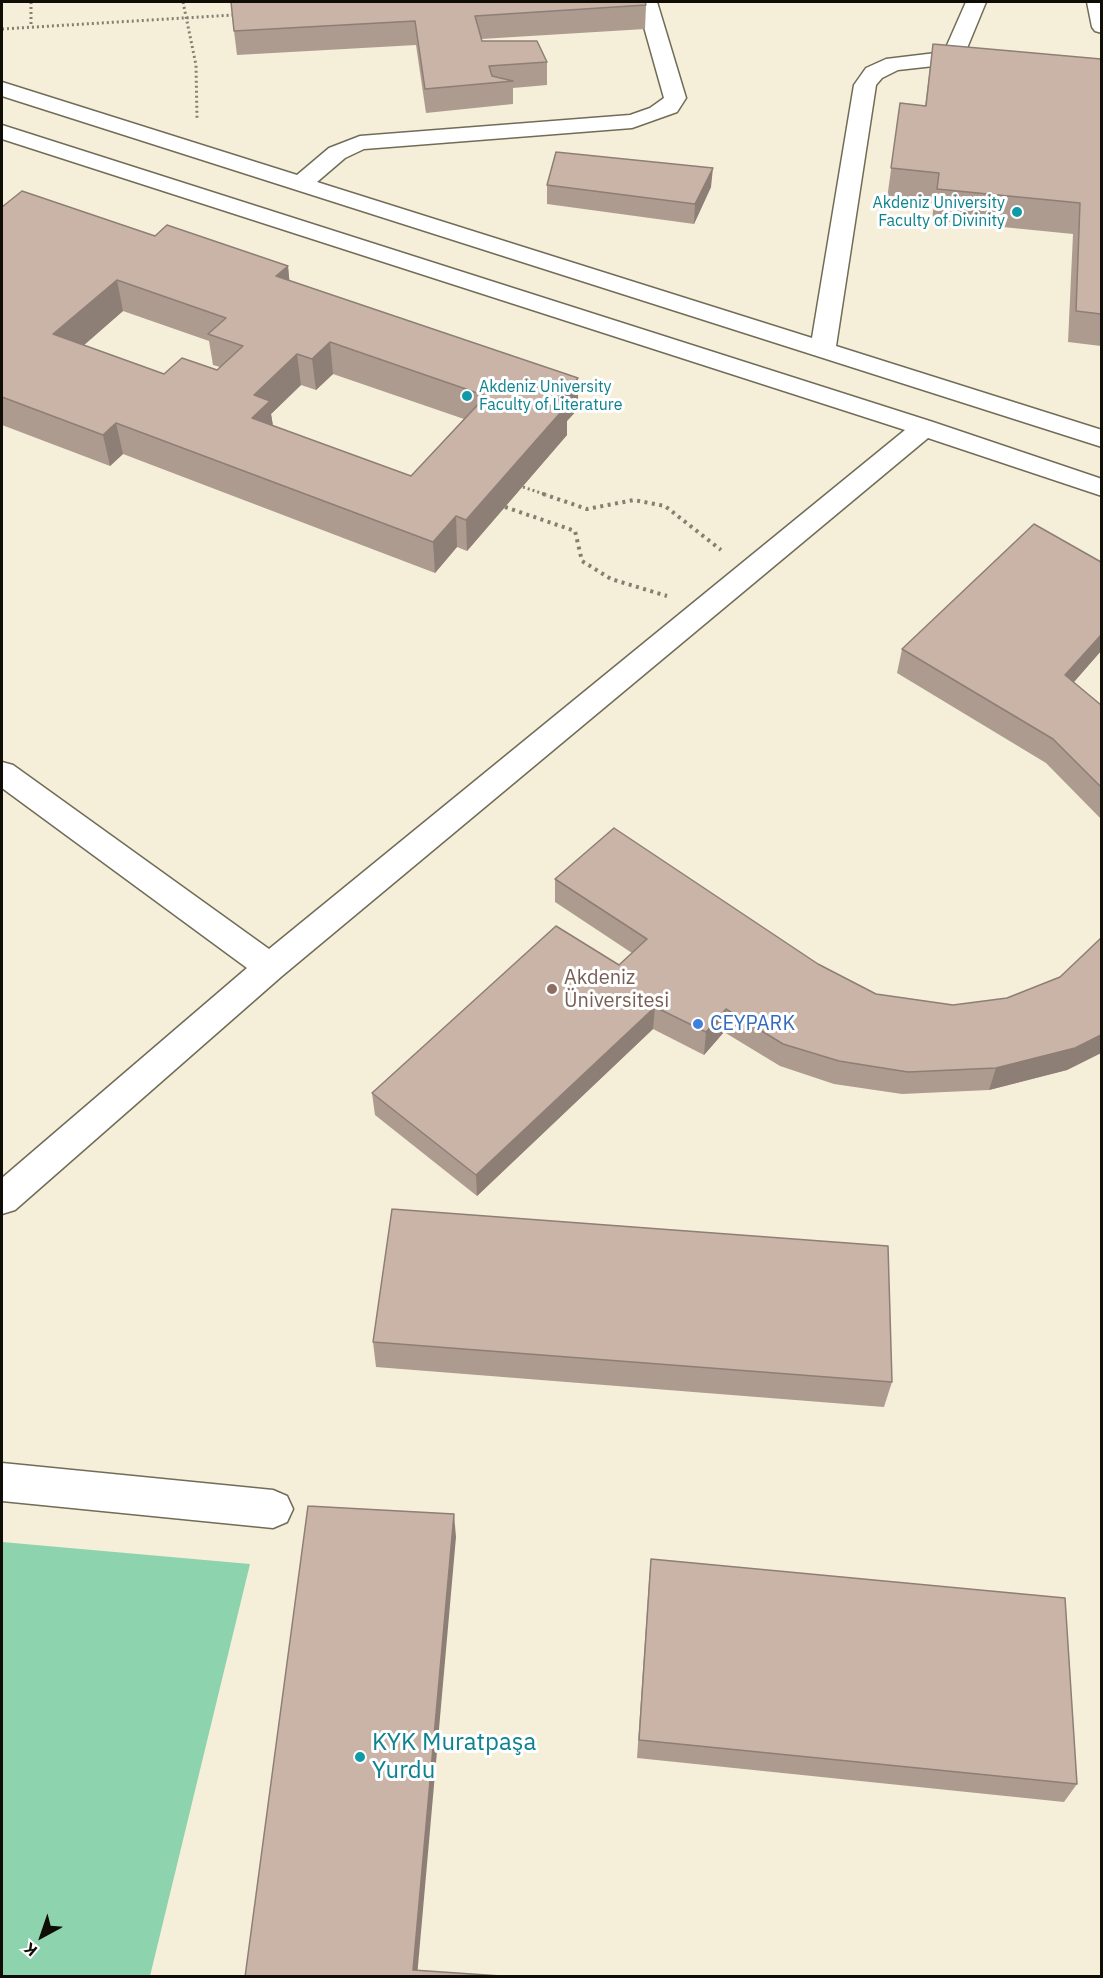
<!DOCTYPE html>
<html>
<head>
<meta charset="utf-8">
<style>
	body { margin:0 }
	#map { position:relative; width:1103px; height:1978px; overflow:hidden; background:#f5efd9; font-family:"IBM Plex Sans",sans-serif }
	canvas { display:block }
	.frame { position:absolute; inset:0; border:3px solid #100d06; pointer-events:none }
	.north { position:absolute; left:12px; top:1906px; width:60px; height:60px; -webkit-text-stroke:4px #fff; paint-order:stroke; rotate:220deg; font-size:16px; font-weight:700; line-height:24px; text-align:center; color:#100d06 }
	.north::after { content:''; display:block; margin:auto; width:21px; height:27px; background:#100d06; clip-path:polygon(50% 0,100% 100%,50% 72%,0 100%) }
</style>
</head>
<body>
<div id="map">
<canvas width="1103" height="1978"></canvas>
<div class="frame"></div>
<div class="north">K</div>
</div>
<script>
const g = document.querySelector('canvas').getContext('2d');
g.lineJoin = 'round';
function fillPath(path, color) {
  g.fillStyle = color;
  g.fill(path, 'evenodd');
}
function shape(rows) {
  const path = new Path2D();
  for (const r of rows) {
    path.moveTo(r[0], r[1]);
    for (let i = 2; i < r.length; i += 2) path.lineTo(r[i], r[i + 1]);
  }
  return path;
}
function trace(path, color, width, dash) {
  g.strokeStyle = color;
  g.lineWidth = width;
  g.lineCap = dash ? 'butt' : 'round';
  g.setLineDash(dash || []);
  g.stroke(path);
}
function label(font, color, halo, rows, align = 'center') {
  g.font = font + ' "IBM Plex Sans",sans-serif';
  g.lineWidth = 6;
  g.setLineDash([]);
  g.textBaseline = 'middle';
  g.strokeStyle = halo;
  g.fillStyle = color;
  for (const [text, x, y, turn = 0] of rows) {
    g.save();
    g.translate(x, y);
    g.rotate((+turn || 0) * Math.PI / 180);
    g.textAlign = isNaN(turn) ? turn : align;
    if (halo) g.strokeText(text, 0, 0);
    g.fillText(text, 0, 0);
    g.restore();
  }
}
const green = shape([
	[2,1542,250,1564,150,1976,2,1976]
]);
const pathFar1 = shape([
	[31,2,31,27],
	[183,2,196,65,197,119],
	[2,29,233,15],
	[523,487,547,495]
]);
const path = shape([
	[543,494,587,509,634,500,665,506,721,550],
	[505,507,575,531,582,561,611,579,667,596]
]);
const minor = shape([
	[637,2,657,2,686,98,677,112,632,128,364,149,345,158,317,182,812,338,854,85,866,68,886,59,944,52,966,2,986,2,965,53,983,55,986,60,983,65,952,64,898,70,882,78,876,85,836,346,1102,430,1102,447,2,96,2,82,297,175,329,148,360,136,630,115,650,108,664,98,637,2],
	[1087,2,1102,2,1102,33,1095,31,1092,27,1087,2],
	[2,125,933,422,1102,479,1102,496,928,438,282,976,15,1210,2,1214,2,1178,247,968,2,788,2,762,13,765,269,949,905,430,2,139,2,125],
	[2,1463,273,1490,287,1496,293,1509,287,1522,273,1528,2,1501,2,1463]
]);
const wall = shape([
	[940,2,960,2,960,3],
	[646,5,645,29,481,39,482,41,547,62,547,85,513,88,513,104,426,113,416,45,237,55,234,31],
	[933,44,1101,98,1101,346,1068,342,1073,234,932,220,934,203,887,199,900,103,925,106],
	[547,185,711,187,694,224,547,204],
	[2,207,155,236,288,266,289,281,578,409,567,421,567,435,467,551,457,547,435,573,123,454,110,466,2,425],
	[123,311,209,341,213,365,220,367,217,370,164,374,84,345],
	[333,374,464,419,411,476,273,426,271,414,301,385,316,390],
	[902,649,1101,651,1074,682,1101,705,1101,819,1046,763,897,673],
	[555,879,818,964,876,994,953,1005,1007,998,1060,977,1101,938,1101,1053,1067,1070,989,1090,902,1094,834,1084,780,1066,724,1032,704,1055,653,1029,477,1196,375,1115,372,1093,619,965,632,953,555,902],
	[373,1342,892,1382,884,1407,376,1367],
	[651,1559,1077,1784,1064,1802,637,1758,649,1581]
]);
const shadedWall = shape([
	[713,168,711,187,694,224,695,204],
	[288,266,291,297,276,276],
	[117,280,123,311,60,366,53,334],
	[330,342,333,374,316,390,312,359],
	[297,354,301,385,271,414,274,432,252,418,254,395],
	[578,378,578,409,567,421,567,435,467,551,466,520,558,400],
	[116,423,123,454,110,466,103,435],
	[456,516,457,547,435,573,433,542],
	[1101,635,1101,651,1059,699,1065,675],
	[655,1007,653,1029,477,1196,476,1175],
	[726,1009,724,1032,704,1055,706,1032],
	[1101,1035,1101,1053,1067,1070,989,1090,996,1068],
	[454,1514,456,1537,417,1977,413,1970]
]);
const building = shape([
	[231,2,645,2,646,5,475,16,482,41,537,41,547,62,489,66,492,76,513,81,425,89,415,21,234,31,231,2],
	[933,44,1101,59,1101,314,1076,311,1080,203,937,189,939,173,891,168,900,103,926,106,933,44],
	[556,152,713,168,695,204,547,185,556,152],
	[22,191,155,236,167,225,288,266,276,276,578,378,558,400,568,404,466,520,456,516,433,542,116,423,103,435,2,397,2,207,22,191],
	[117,280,226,318,208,334,243,346,217,370,182,358,164,374,53,334,117,280],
	[330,342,486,396,411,476,252,418,270,401,254,395,297,354,312,359,330,342],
	[1034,524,1101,562,1101,635,1065,675,1101,705,1101,787,1053,739,902,649,1034,524],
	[614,828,818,964,876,994,953,1005,1007,998,1060,977,1101,938,1101,1035,1075,1048,996,1068,908,1072,839,1061,783,1044,726,1009,706,1032,655,1007,476,1175,372,1093,556,926,619,965,647,939,555,879,614,828],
	[392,1209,888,1246,892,1382,373,1342,392,1209],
	[308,1506,454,1514,413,1970,516,1977,245,1977,308,1506],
	[651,1559,1065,1598,1077,1784,639,1740,651,1559]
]);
const markers = [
	[1017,212,6,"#0f9aa8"],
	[467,396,6,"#0f9aa8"],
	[552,989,6,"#8d6e63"],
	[698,1024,6,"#3f7fe0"],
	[360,1757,6,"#0f9aa8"]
];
const farCulturenames = [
	["Akdeniz University",1005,203],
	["Faculty of Divinity",1005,221],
	["Akdeniz University",479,387,"left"],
	["Faculty of Literature",479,405,"left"]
];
const educationNames = [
	["Akdeniz",564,978],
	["Üniversitesi",564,1001]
];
const shopNames = [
	["CEYPARK",710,1024]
];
const nearCulturenames = [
	["KYK Muratpaşa",372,1743],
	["Yurdu",372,1771]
];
fillPath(green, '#8dd3ae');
trace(minor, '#716c58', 3);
trace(pathFar1, '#848071', 3, [2, 3]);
trace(path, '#848071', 4, [3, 4.5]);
fillPath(minor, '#fff');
fillPath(wall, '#ae9b90');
fillPath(shadedWall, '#8d7e76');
fillPath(building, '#cab4a8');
trace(building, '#8d7e76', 1.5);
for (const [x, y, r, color] of markers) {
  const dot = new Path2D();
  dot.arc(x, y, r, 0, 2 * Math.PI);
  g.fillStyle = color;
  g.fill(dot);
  trace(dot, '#fff', 2);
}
label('16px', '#0d838f', '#fff', farCulturenames, 'right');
label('20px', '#785e54', '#fff', educationNames, 'left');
label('20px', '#366cbe', '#fff', shopNames, 'left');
label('24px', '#0d838f', '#fff', nearCulturenames, 'left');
</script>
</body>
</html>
